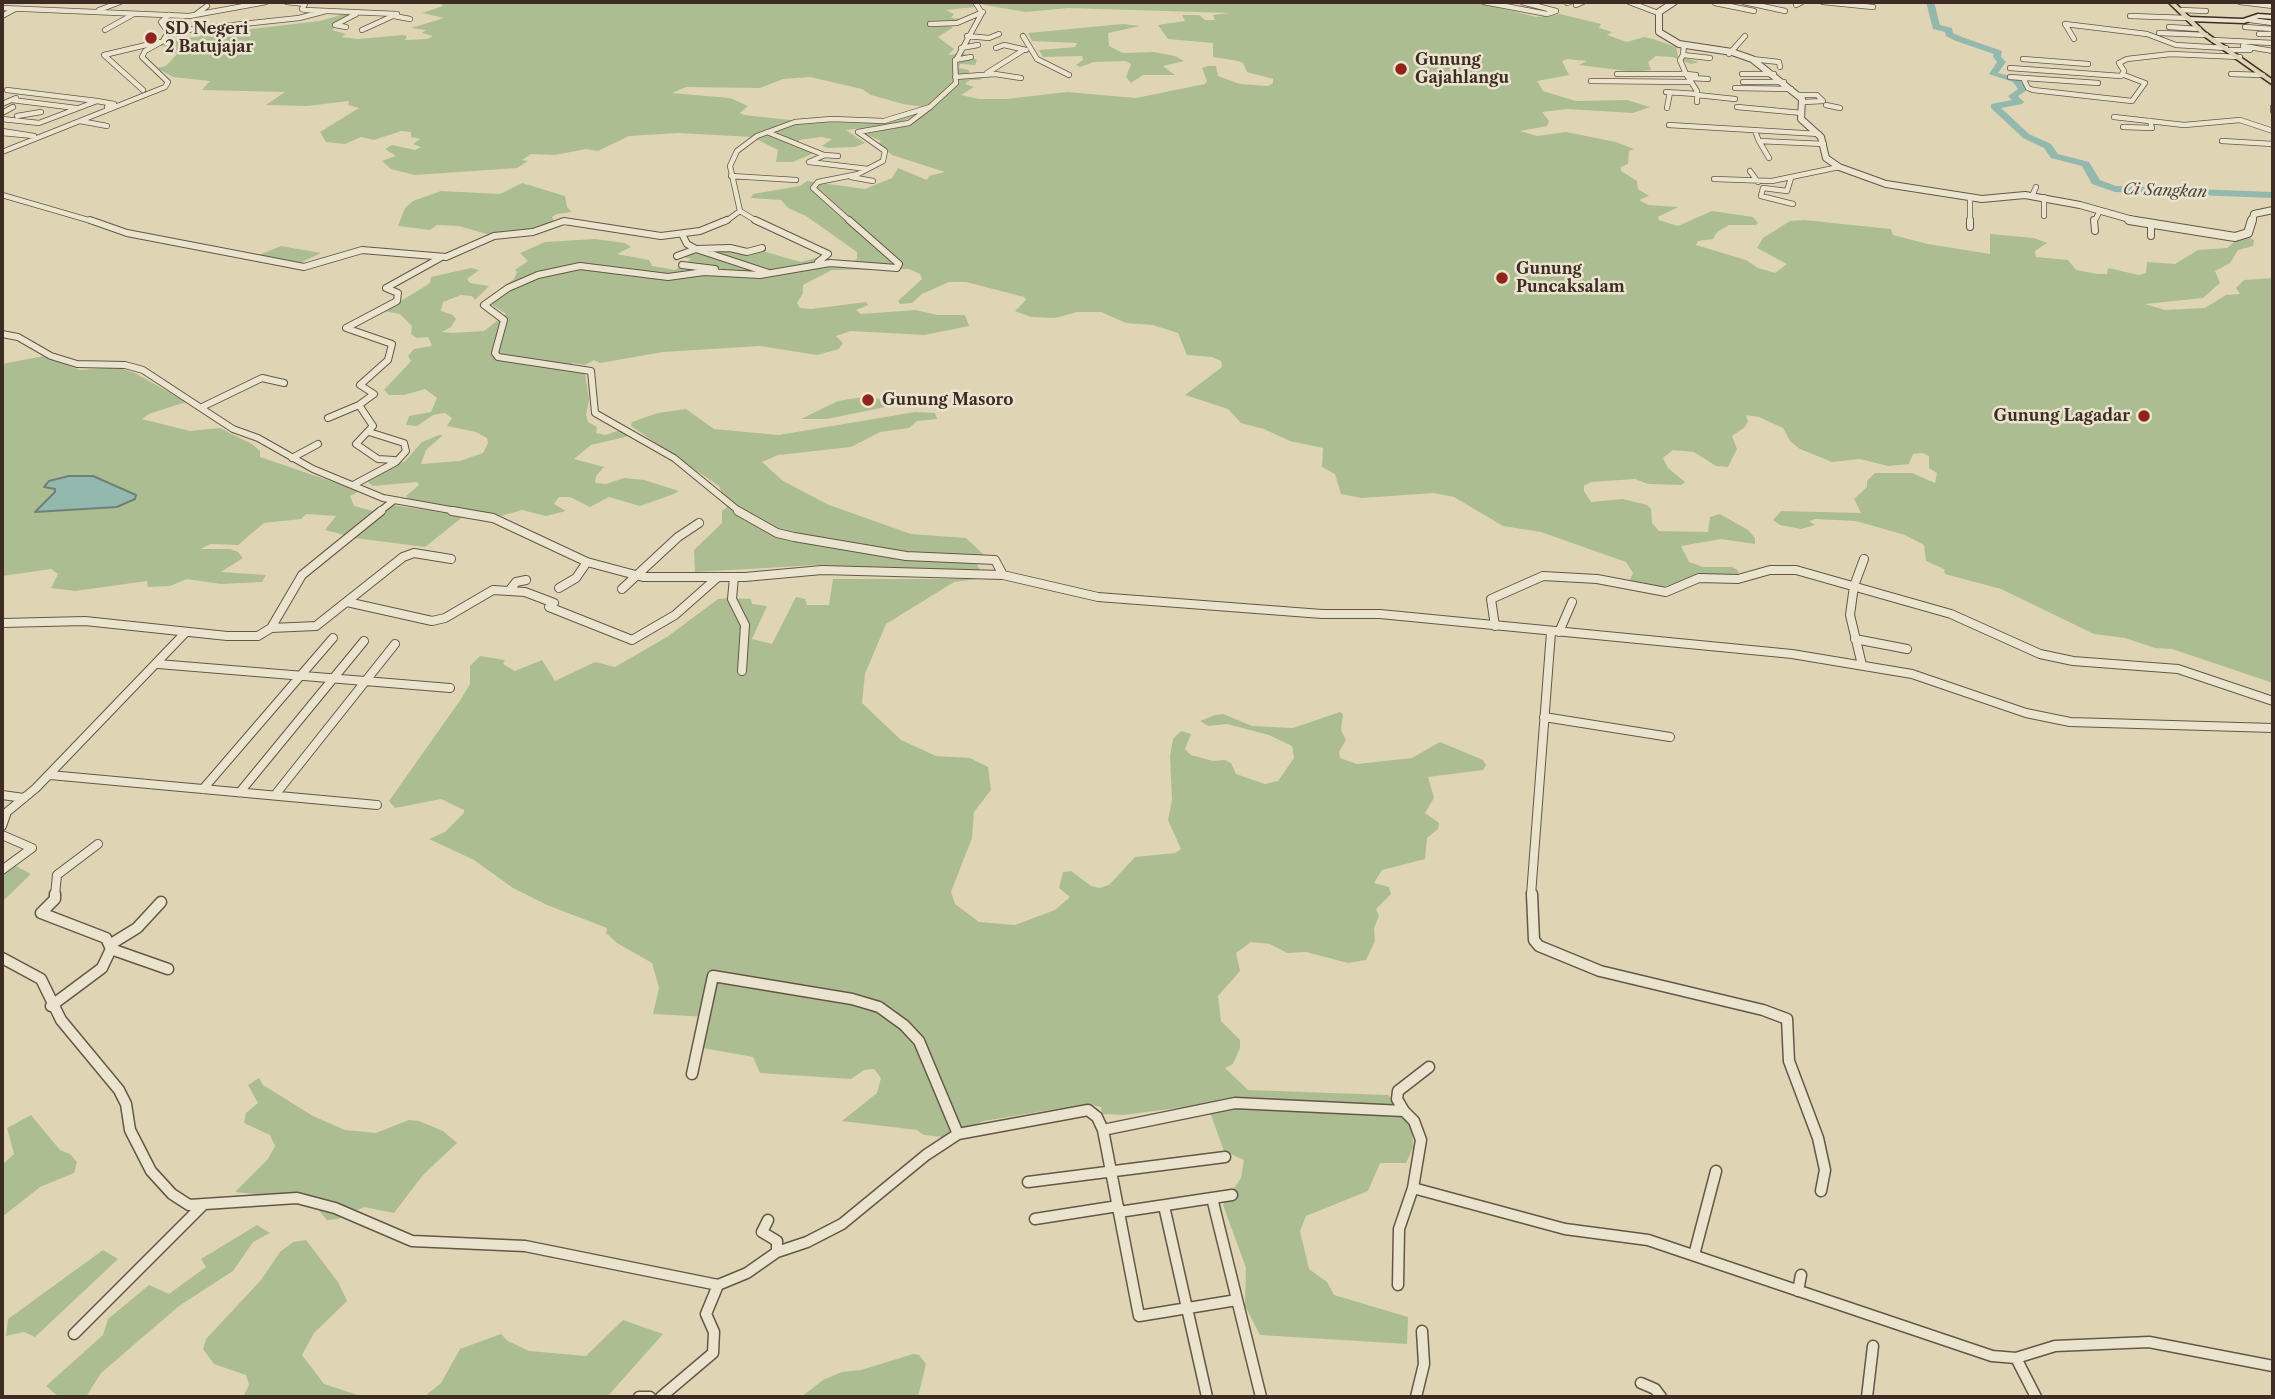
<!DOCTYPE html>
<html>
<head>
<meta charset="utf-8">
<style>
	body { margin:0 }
	#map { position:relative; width:2275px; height:1399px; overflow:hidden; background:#dfd5b4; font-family:"Libre Caslon Text",serif }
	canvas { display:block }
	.frame { position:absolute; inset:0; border:4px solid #3d2b24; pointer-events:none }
</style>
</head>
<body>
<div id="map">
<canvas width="2275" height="1399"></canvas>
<div class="frame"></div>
</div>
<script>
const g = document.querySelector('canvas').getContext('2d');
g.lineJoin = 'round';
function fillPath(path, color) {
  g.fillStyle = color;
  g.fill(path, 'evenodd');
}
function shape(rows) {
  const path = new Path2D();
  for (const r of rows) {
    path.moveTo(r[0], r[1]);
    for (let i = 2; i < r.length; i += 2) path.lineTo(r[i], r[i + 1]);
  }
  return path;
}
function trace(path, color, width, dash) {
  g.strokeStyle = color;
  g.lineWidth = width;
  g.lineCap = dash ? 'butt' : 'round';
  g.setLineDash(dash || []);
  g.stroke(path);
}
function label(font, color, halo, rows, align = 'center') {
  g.font = font + ' "Libre Caslon Text",serif';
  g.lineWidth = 5;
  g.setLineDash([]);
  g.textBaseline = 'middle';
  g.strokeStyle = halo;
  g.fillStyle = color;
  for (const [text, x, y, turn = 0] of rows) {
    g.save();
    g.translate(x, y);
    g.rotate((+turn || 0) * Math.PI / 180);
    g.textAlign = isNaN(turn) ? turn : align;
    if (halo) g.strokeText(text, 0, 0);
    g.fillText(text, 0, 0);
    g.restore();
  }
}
const green = shape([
	[437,2,971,2,975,7,946,10,954,14,951,18,964,19,951,24,952,28,938,37,954,49,948,55,963,53,977,60,975,65,960,64,959,68,969,70,969,74,990,73,980,80,970,80,965,84,974,87,961,95,979,99,1006,99,1067,92,1136,98,1205,84,1207,81,1202,68,1207,66,1216,66,1218,76,1240,84,1268,86,1273,83,1273,79,1247,72,1243,63,1238,61,1213,57,1213,43,1168,39,1158,25,1185,21,1182,15,1199,15,1205,20,1215,20,1213,15,1230,13,1068,8,1026,12,984,5,981,2,1475,2,1537,17,1560,14,1601,24,1599,28,1612,32,1607,35,1627,42,1644,37,1653,39,1676,47,1678,56,1699,62,1691,64,1673,57,1656,56,1648,62,1651,70,1635,72,1579,65,1587,61,1567,59,1562,61,1569,75,1537,81,1543,91,1576,101,1627,100,1650,107,1633,113,1567,109,1542,112,1549,121,1547,126,1520,131,1537,136,1566,132,1616,142,1634,149,1629,151,1628,164,1621,167,1621,171,1637,181,1638,189,1649,196,1639,200,1648,205,1678,207,1658,217,1659,220,1678,226,1712,211,1753,217,1758,223,1756,225,1729,225,1717,232,1713,239,1698,241,1696,245,1746,260,1758,268,1775,273,1787,264,1757,248,1763,238,1790,221,1804,220,1891,229,1893,235,1928,244,1990,254,1990,234,2034,238,2047,243,2035,251,2036,257,2068,260,2076,270,2098,274,2107,274,2108,268,2139,275,2146,273,2147,262,2175,264,2198,250,2227,248,2238,239,2250,238,2254,240,2253,246,2238,250,2230,263,2215,271,2220,283,2203,298,2145,304,2165,310,2205,308,2226,295,2240,294,2236,288,2244,280,2273,278,2273,683,2172,649,2155,648,2125,638,2094,634,2001,589,1945,574,1944,569,1926,561,1924,545,1905,535,1856,521,1815,519,1809,521,1815,525,1801,529,1780,525,1773,520,1781,511,1861,513,1854,499,1867,487,1867,481,1875,473,1912,473,1935,483,1937,473,1929,468,1929,456,1923,453,1913,454,1909,464,1888,466,1860,459,1832,462,1800,449,1790,441,1783,428,1759,417,1746,415,1748,421,1745,427,1732,436,1737,449,1728,467,1716,466,1694,452,1673,450,1663,458,1668,468,1685,482,1681,485,1648,484,1635,479,1591,482,1584,486,1584,491,1591,502,1623,499,1647,505,1651,509,1652,523,1659,531,1708,532,1710,517,1720,514,1748,530,1755,538,1755,544,1721,539,1681,546,1689,562,1703,567,1732,567,1738,570,1739,576,1701,576,1662,587,1629,582,1633,573,1626,562,1541,532,1503,526,1454,497,1433,493,1362,498,1341,494,1335,474,1322,467,1323,448,1290,441,1264,429,1241,423,1228,409,1185,395,1222,367,1221,361,1212,357,1187,355,1178,333,1153,325,1126,323,1101,312,1077,312,1055,318,1031,317,1015,311,1026,300,1024,297,966,282,949,282,922,294,912,303,900,304,898,301,922,279,920,274,909,269,832,270,803,285,803,293,797,303,800,308,811,309,866,302,868,305,856,310,861,314,916,310,937,315,965,315,969,326,924,335,851,331,836,336,843,343,839,349,817,355,760,346,663,352,600,363,594,360,585,365,572,363,571,369,585,373,589,400,586,415,588,422,597,427,596,433,605,435,620,430,629,436,591,445,574,459,604,467,596,476,595,483,606,484,624,478,644,480,679,491,674,494,640,506,609,497,590,507,570,497,559,497,554,504,566,511,546,516,522,510,498,517,411,501,406,496,419,485,417,482,373,486,367,481,405,461,422,442,439,435,443,435,426,450,421,464,460,461,483,453,488,443,487,438,476,432,447,426,452,418,445,413,433,415,417,426,406,425,409,416,431,412,437,398,425,389,404,395,389,395,384,390,411,361,408,356,414,349,432,346,428,337,417,338,411,334,412,326,400,314,384,311,424,287,430,283,431,277,471,268,479,270,467,279,470,283,489,286,475,300,472,296,461,295,443,302,441,311,453,315,456,319,451,327,442,332,452,333,484,331,506,314,485,300,514,279,517,272,515,270,528,261,520,253,545,242,595,239,625,243,631,247,617,254,649,260,652,266,675,270,691,259,684,257,708,249,762,251,801,262,823,256,833,260,853,261,857,259,857,252,806,216,788,208,781,200,751,198,753,194,800,186,807,181,865,189,892,178,898,168,927,180,929,176,945,172,892,155,879,143,881,141,865,134,905,126,932,108,903,104,871,95,862,89,810,77,783,79,760,88,686,87,672,93,730,98,748,106,740,113,744,115,809,122,879,123,920,112,899,124,846,130,865,143,855,147,828,148,822,146,832,139,821,137,799,140,799,146,814,153,793,162,776,162,778,150,752,137,679,133,629,136,598,151,586,149,555,155,531,154,522,160,528,161,517,168,415,175,391,169,382,161,396,156,385,149,392,145,415,150,421,147,413,144,420,139,411,137,411,132,401,131,374,140,361,137,345,144,326,142,320,132,359,108,348,105,349,101,307,106,266,105,285,92,202,90,210,81,173,77,157,68,166,66,177,54,169,50,171,47,160,46,163,43,209,34,320,21,344,14,351,15,332,30,346,34,341,37,358,39,403,35,407,36,405,40,427,39,433,36,422,33,426,30,411,28,444,18,422,13,443,6],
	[1123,24,1140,26,1108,33,1109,46,1123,53,1154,52,1175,56,1184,61,1163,66,1175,75,1143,75,1131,83,1126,77,1131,64,1126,61,1094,62,1080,67,1076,65,1083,60,1082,56,1043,57,1039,50,1075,47,1077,43,1032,41,1028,33],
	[522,183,565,196,567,207,572,212,557,214,552,217,554,221,531,231,490,235,459,226,437,225,430,230,398,226,405,208,413,201,441,191,500,194],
	[281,246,321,253,300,263,259,255],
	[44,356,80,370,116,367,135,373,186,402,149,414,142,419,190,431,220,428,252,444,260,451,260,457,360,491,350,496,354,506,373,511,344,535,325,530,336,516,306,514,301,519,264,523,238,545,210,544,201,549,230,549,238,552,243,558,221,572,266,575,262,582,221,584,187,579,170,586,148,587,147,581,75,591,51,588,58,574,51,569,2,576,2,364],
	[103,480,118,489,98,508,37,511,55,492,55,489,45,488],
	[869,396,889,402,890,406,827,419,801,419,838,401],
	[686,409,714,429,779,435,915,412,935,413,937,419,917,421,909,428,880,432,851,447,778,455,762,462,783,481,829,505,911,534,966,538,984,555,977,565,981,571,817,565,695,572,694,550,722,523,722,511,732,503,723,495,719,486,631,426,632,422,658,413],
	[393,505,464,516,425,547,355,538],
	[833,579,978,579,954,582,886,624,865,674,862,703,901,740,936,756,970,758,988,767,991,790,974,812,972,838,951,892,955,904,979,922,1015,925,1055,910,1070,897,1059,888,1063,872,1071,871,1091,886,1100,888,1109,885,1135,857,1175,853,1181,849,1168,820,1172,800,1170,756,1173,739,1181,731,1191,734,1185,749,1191,755,1213,761,1225,760,1231,763,1236,774,1265,784,1278,781,1294,758,1292,746,1269,735,1227,724,1208,726,1200,721,1215,715,1223,714,1252,726,1293,728,1340,712,1343,714,1341,730,1346,740,1339,752,1340,758,1357,764,1412,758,1440,742,1483,760,1486,765,1483,770,1428,777,1434,798,1425,813,1439,823,1438,829,1427,838,1425,859,1382,870,1374,883,1389,887,1391,894,1376,909,1379,916,1374,928,1375,941,1366,960,1348,963,1306,952,1287,953,1270,944,1251,942,1236,953,1240,971,1218,996,1221,1021,1240,1040,1240,1048,1233,1064,1225,1068,1248,1090,1388,1095,1412,1128,1413,1148,1406,1163,1380,1163,1368,1191,1306,1216,1300,1231,1309,1269,1327,1282,1334,1295,1408,1317,1407,1344,1260,1335,1245,1306,1246,1268,1223,1205,1241,1178,1244,1160,1224,1151,1211,1115,1201,1105,1123,1115,1102,1114,1101,1107,1085,1104,984,1121,942,1137,924,1135,917,1130,842,1121,877,1093,881,1078,874,1069,864,1070,851,1079,760,1073,753,1057,703,1048,709,1017,653,1014,659,988,652,963,617,943,606,933,607,928,547,905,513,888,474,860,429,839,445,832,464,813,464,810,441,799,395,808,389,801,461,699,470,684,470,666,480,656,505,660,503,664,515,671,542,660,555,681,595,662,615,667,667,637,718,599,728,598,751,599,752,604,767,606,752,639,772,644,796,597,805,599,807,605,829,605],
	[16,866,31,874,2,902,2,875],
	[259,1078,263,1085,313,1116,345,1130,376,1133,409,1120,419,1121,443,1131,457,1143,423,1175,394,1213,364,1207,338,1219,327,1220,310,1200,235,1192,268,1159,275,1146,270,1135,244,1123,246,1113,258,1103,248,1085],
	[31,1115,60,1150,70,1154,77,1162,74,1173,40,1187,2,1217,2,1165,14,1154,7,1128],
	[257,1225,270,1233,253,1242,233,1271,179,1306,101,1373,86,1397,59,1397,46,1386,103,1335,108,1319,149,1285,169,1294,206,1267,201,1259],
	[306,1240,338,1282,347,1301,314,1333,302,1355,324,1384,364,1397,243,1397,249,1385,246,1375,214,1364,203,1349,206,1339,261,1280,280,1252,293,1242],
	[103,1250,118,1259,35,1337,24,1332,6,1336,8,1319],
	[623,1320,663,1334,607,1397,424,1397,441,1383,460,1349,501,1334,508,1341,529,1351,586,1356],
	[913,1354,919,1355,926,1364,918,1397,801,1397,823,1380,842,1372,861,1370]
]);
const water = shape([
	[69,476,93,476,136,495,135,499,117,507,35,512,55,492,55,489,44,487,49,481,69,476]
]);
const river = shape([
	[1926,2,1934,2,1940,25,1952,28,1953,33,1962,37,2002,51,2001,57,2006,62,1998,73,2019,78,2027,90,2018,96,2024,102,2022,104,2001,108,2029,134,2051,144,2058,154,2089,162,2100,180,2116,186,2273,192,2273,198,2115,192,2092,184,2082,166,2051,158,2044,148,2023,138,1991,108,1991,104,2012,100,2008,96,2018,89,2013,82,1989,74,1997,62,1993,57,1994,54,1956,41,1946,36,1945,32,1933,29,1926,2]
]);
const minorFar3 = shape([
	[287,2,305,4,302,9,305,10,397,14],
	[1484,2,1547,14,1556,11],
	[1522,2,1556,11],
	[1629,2,1658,13],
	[1744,2,1785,11],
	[1823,2,1873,7],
	[2240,2,2273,6],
	[1567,3,1570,2],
	[1715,3,1754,11],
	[1576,5,1583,2],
	[1796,5,1802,2],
	[2,8,189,16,266,2],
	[99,10,120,2],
	[2180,10,2206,11],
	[195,15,207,6],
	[2,16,15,9],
	[394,16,410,19],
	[2130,16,2188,18],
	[2250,20,2273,23],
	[930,24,957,23,983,12],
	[2065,24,2147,34,2176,45,2226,48],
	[2065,24,2074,39],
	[346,27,335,25,356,14],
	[2169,27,2199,29],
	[2245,27,2273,29],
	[105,30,132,15],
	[362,30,397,14],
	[168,32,299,18,326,11],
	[168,32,161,22,169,15],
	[2159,33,2206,35],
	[2259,34,2273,34],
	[967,36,989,38,999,34],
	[1023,36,1037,59,1069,75],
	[2213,40,2273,43],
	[1684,45,1683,55,1710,58],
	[2243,46,2273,51],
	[961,48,978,45],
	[996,48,1004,45,1026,50],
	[2229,50,2250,50],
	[1729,54,1745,36],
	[1752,59,1779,62,1780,67],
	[2023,59,2088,64],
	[955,60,971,57],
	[2010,68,2121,76,2124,71,2119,63,2127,59,2171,54,2240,57],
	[987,73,1022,51],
	[1617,74,1686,74,1680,60,1683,55],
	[1742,74,1774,74],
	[2231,74,2263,75],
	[1696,75,1686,74,1697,91,1697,102],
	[955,77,995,74,1021,78],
	[2010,77,2098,83],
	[1692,78,1708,79],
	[2023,78,2028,88,2033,90,2132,101,2145,83,2124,75],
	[1591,81,1690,82],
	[1743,82,1784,82],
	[1735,88,1791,89],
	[143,90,104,55,159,42],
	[1666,92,1697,94],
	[1697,95,1735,99],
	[1798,95,1817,95,1823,101,1804,102],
	[12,100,76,108],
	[97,101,114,104,107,107],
	[2,104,16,98],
	[1826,105,1840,108],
	[1737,107,1802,113],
	[2273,107,2273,111],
	[1667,108,1670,92],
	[2,113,13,107],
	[17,116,41,112],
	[2114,117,2184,125,2240,120,2273,131],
	[2,119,39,123,97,101,7,90],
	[80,121,107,126],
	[1669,125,1819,134],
	[2123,127,2152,128,2150,121],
	[2,131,34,136,2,133],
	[1755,131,1759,141,1824,144],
	[767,132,824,155,838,156],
	[1759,141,1769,158],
	[2222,141,2273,144],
	[2,152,165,87,168,82,142,57,145,51,163,41,168,32],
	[825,155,809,162,868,169],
	[1750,171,1758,182],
	[731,176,796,180],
	[851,177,873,181],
	[1791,178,1787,191,1763,188,1761,196,1793,204],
	[1714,179,1772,181,1839,167],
	[2,195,95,222],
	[2032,196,2036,187],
	[2044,197,2044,216],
	[1970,198,1970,222],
	[740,211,758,222],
	[562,222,568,222],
	[725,222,740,211,730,166,737,151,757,136,795,122,832,119,884,121,930,107,956,83,955,62,982,13,975,2],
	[851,222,813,188,818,182,858,174,883,161,885,151,858,132,909,123,930,107],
	[2094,222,2100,211]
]);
const minorFar2 = shape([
	[90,220,127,233,304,267,362,250,446,257,494,236,533,232,564,221,661,236,700,231,727,220],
	[755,220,828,254,818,262],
	[1970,220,1970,227],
	[2094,220,2095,231],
	[2151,223,2151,236],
	[682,234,687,244,696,249,769,273],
	[677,256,696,249,730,248,747,252,762,248],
	[682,265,715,269],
	[2,334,18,337,51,356,77,364,125,365,143,370,233,429,258,438,313,469,383,498,462,512],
	[359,405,373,426,356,444,378,459,394,460],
	[202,407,262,378,284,383],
	[328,418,359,405,374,394,360,385,388,360,392,344,346,328,397,301,398,293,386,288,440,258],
	[292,458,318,444],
	[355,484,396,462,406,451,404,443,369,432],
	[379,512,393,501],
	[740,512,674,458,595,413,591,371,498,357,495,353,504,320,484,305,508,288,538,275,580,266,668,277,704,272,760,275,830,263,897,268,899,264,849,220]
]);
const minorFar1 = shape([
	[452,511,493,518,587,562,643,577,745,577,822,570,1003,575,1098,597,1322,614,1380,614,1792,654,1912,674,2026,713,2070,722,2273,728],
	[738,511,777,533,794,537,906,556,995,560,1003,575],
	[734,577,732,599,745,625,742,671],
	[559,588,576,578,587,562],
	[622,589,678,537,699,523],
	[509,591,525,592,554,603,549,607,632,640,675,615,718,577],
	[347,602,432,621,445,618,493,590,509,591,516,582,526,580],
	[2,623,85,621,227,636,258,636,271,628,302,575,381,511],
	[1495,626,1491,599,1543,576,1597,579,1666,592,1699,578,1738,579,1770,570,1796,570,1951,614,2040,654,2073,661,2178,669,2273,701],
	[271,628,316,626,403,557,414,553,451,559],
	[1559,632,1572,602],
	[1855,639,1907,649],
	[158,664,450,688],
	[1862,665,1850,615,1854,586,1864,559],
	[1544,717,1670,737],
	[50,775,377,805],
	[203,789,333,638],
	[240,792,364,641],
	[2,795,24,798],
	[275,795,395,644],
	[2,826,7,812,36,788,186,632],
	[2,835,32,848,2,870],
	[55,895,57,875,98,844],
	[1531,895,1551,632]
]);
const minor = shape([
	[1532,894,1534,940,1539,946,1600,971,1763,1010,1787,1019,1789,1061,1818,1138,1825,1170,1821,1191],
	[111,944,137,928,161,902],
	[111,949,168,969],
	[2,958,41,979,61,1020,119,1090,126,1104,130,1130,151,1171,172,1194,189,1205,297,1198,335,1208,412,1241,525,1246,718,1285,747,1273,777,1252,807,1242,842,1224,926,1155,958,1134,1088,1110,1097,1117,1103,1130,1139,1316,1237,1300],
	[51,1006,102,968,111,949,106,938,41,913,55,899,55,894],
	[692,1074,713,976,852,999,879,1007,904,1025,919,1041,958,1134],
	[1404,1111,1397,1099,1398,1091,1429,1067],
	[1103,1130,1235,1103,1404,1111,1414,1121,1421,1140,1413,1188,1399,1229,1398,1285],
	[1028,1182,1225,1157],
	[1413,1188,1565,1229,1648,1240,1992,1356,2016,1358,2055,1346,2149,1342,2273,1366],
	[1212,1198,1261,1397],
	[1164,1206,1207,1397],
	[1119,1212,1232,1195],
	[1035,1219,1118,1206],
	[768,1220,762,1232,777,1241,777,1252],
	[1694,1255,1716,1171],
	[1798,1291,1801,1275],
	[74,1334,202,1206],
	[2016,1358,2036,1397],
	[1641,1383,1655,1389,1661,1397],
	[639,1397,650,1397],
	[661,1397,713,1353,714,1332,706,1314,718,1285],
	[1416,1397,1424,1364,1422,1331],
	[1867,1397,1873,1346]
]);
const tertiaryFar1 = shape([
	[1674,2,1659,12,1659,32,1679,44,1732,52,1752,59,1802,99,1801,119,1821,137,1826,158,1839,167,1886,184,1982,199,2025,195,2080,205,2140,222],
	[2252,222,2254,214,2273,210]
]);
const tertiary = shape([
	[2129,220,2235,237,2248,233,2252,220]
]);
const secondary = shape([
	[2258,14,2273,15,2273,19,2259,18,2244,23,2189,21,2186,19,2189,17,2243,19,2258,14]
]);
const primary = shape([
	[2168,2,2174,2,2205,32,2273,80,2273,85,2201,34,2168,2]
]);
const markers = [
	[151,38,7,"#8f2418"],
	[1401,69,7,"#8f2418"],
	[1502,278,7,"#8f2418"],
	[868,400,7,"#8f2418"],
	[2144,416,7,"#8f2418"]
];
const farPoinames = [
	["SD Negeri",165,29],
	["2 Batujajar",165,47],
	["Gunung",1415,60],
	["Gajahlangu",1415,78],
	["Gunung",1516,269],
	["Puncaksalam",1516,287],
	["Gunung Masoro",882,400],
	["Gunung Lagadar",2130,416,"right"]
];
const farWaternames = [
	["Ci Sangkan",2165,191,2]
];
fillPath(green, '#acbe91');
fillPath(water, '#93b9ae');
trace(water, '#718077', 2);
fillPath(river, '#93b9ae');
trace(minorFar3, '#665648', 6);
trace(minorFar2, '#665648', 8);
trace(minorFar1, '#665648', 10);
trace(minor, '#665648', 13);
trace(tertiaryFar1, '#665648', 8);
trace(tertiary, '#665648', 10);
trace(secondary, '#3d2b24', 3);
trace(primary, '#3d2b24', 3);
trace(minorFar3, '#eae4ce', 4.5);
trace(minorFar2, '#eae4ce', 6);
trace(minorFar1, '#eae4ce', 8);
trace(minor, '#eae4ce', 10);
trace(tertiaryFar1, '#eae4ce', 6);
trace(tertiary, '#eae4ce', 8);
fillPath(secondary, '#eae4ce');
fillPath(primary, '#dfd5b4');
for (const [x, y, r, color] of markers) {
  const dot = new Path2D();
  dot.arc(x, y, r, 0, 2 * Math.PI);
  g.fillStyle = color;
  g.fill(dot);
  trace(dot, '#eae4ce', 2.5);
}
label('bold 16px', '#3d2b24', '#eae4ce', farPoinames, 'left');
label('italic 16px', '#4e4740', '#eae4ce', farWaternames);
</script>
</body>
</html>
